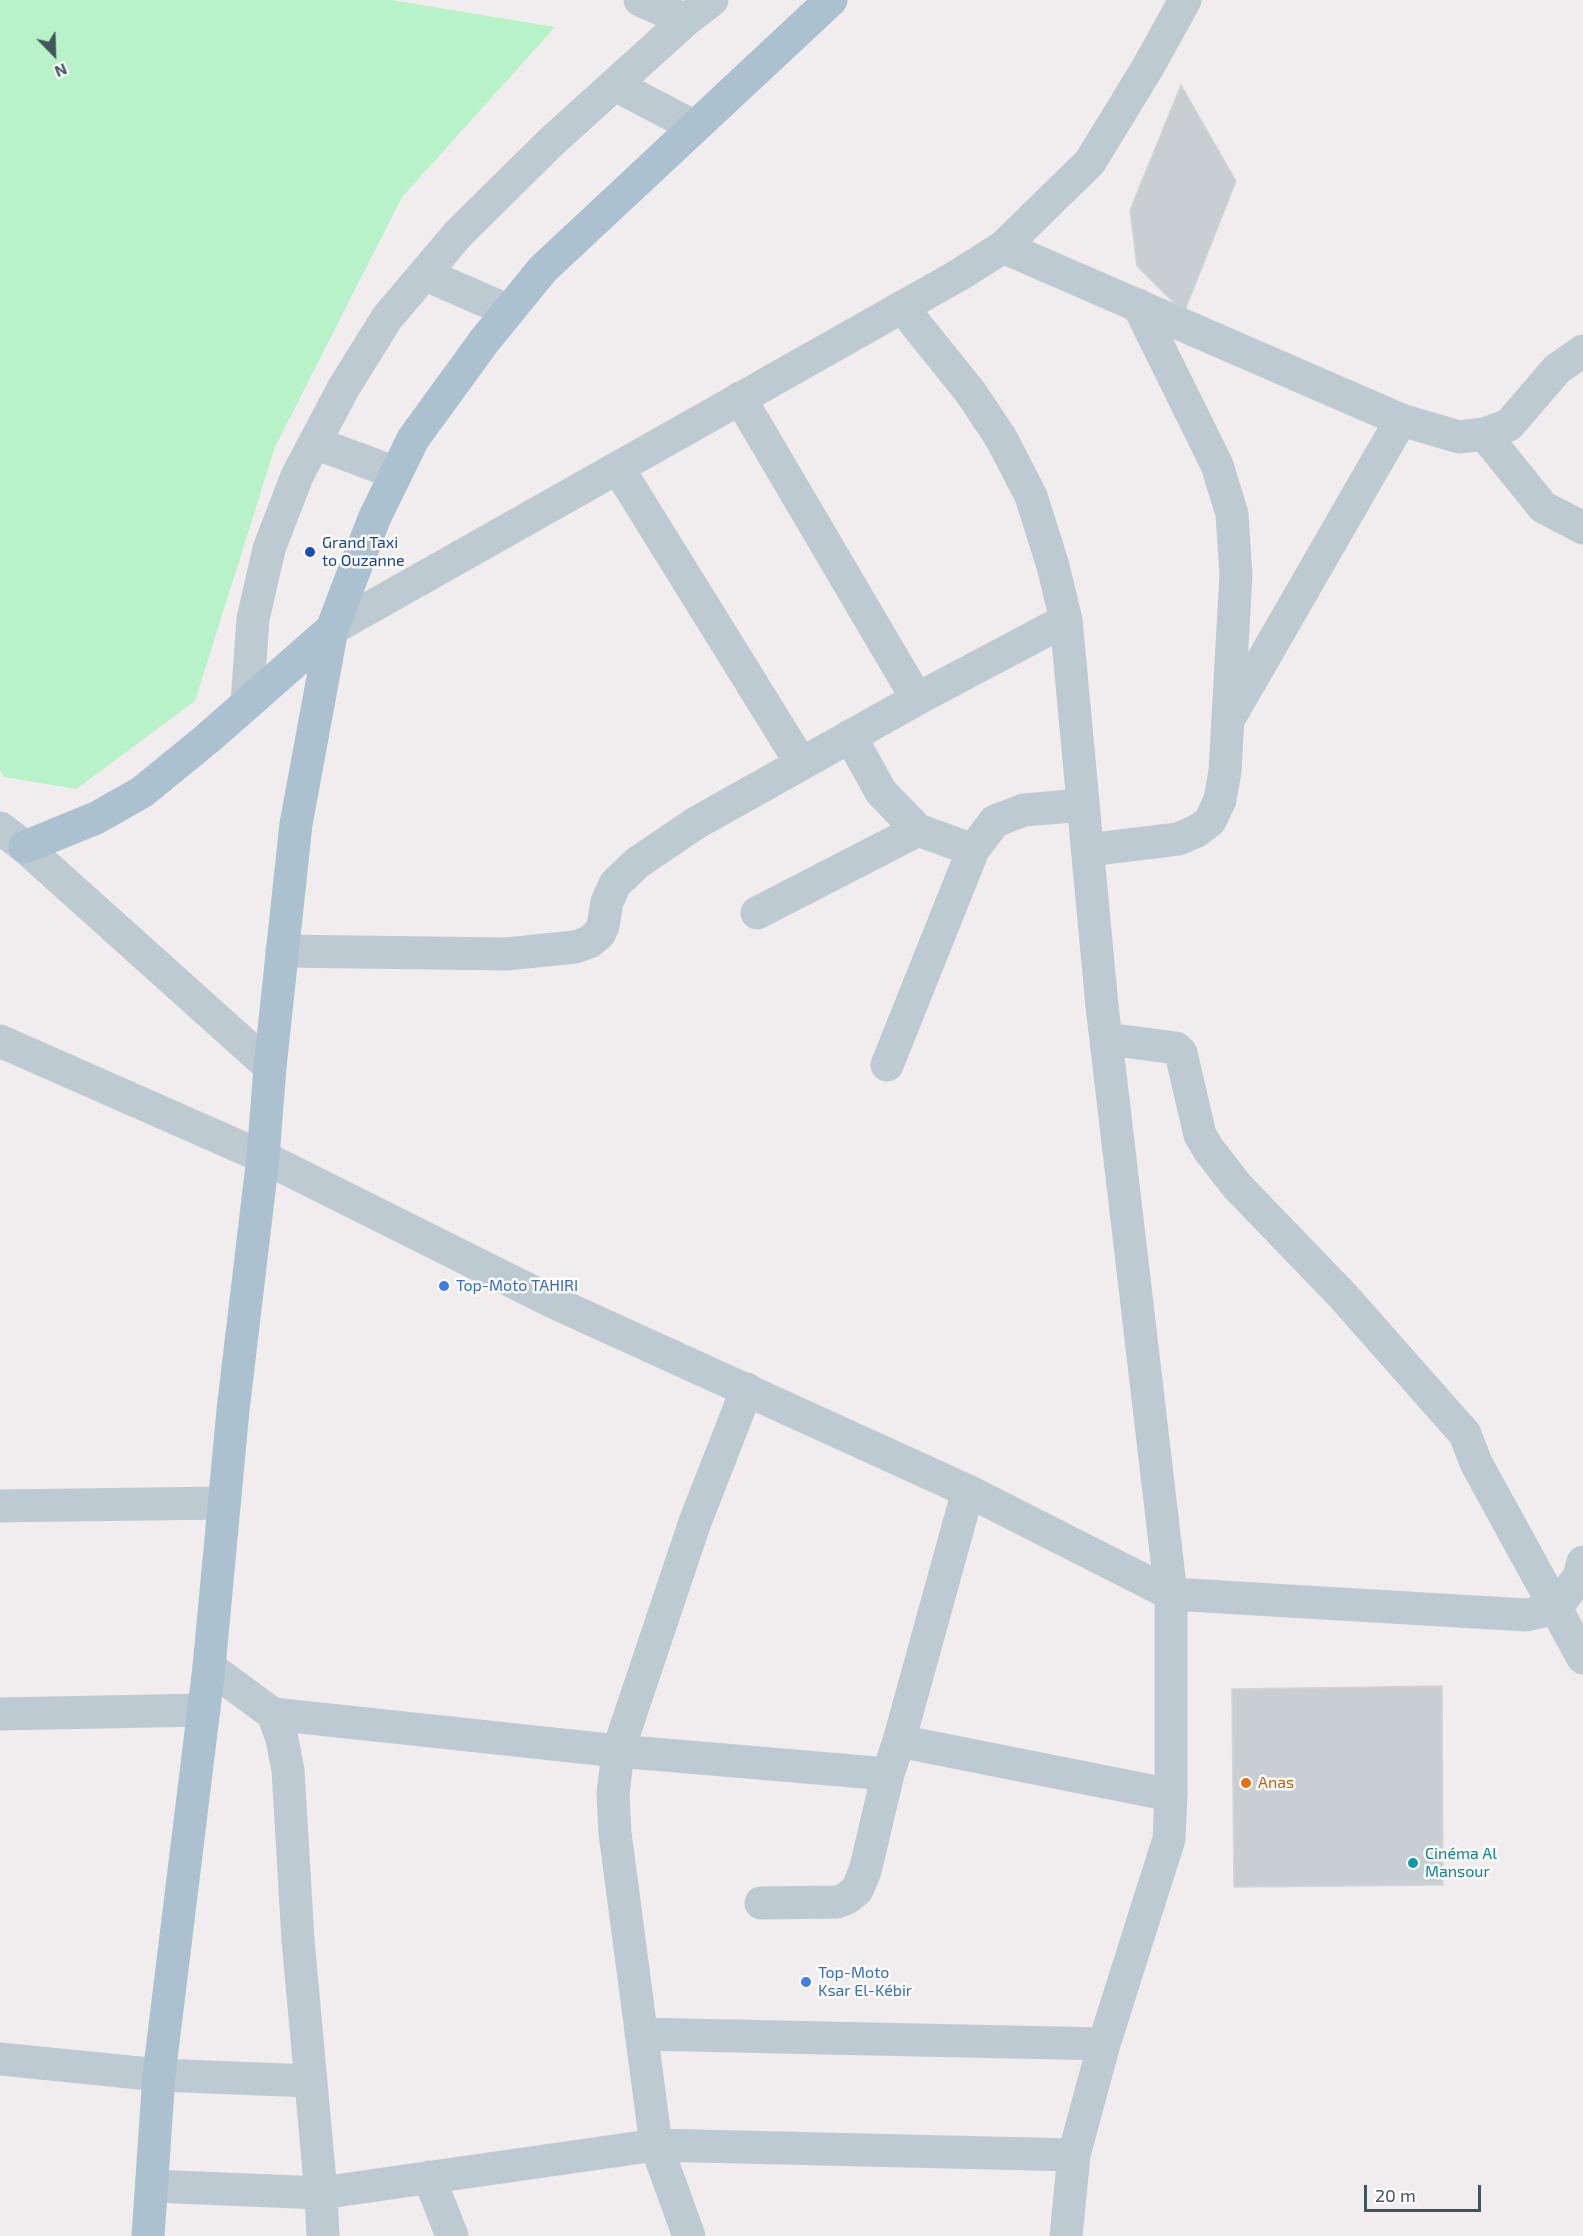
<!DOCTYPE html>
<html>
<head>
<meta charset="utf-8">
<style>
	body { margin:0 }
	#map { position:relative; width:1583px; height:2236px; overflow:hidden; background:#f1edee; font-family:"Exo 2",sans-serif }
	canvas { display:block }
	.north { position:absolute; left:24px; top:24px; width:60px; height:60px; -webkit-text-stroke:4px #fff; paint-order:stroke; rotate:157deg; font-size:16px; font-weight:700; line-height:24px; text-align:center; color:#44545d }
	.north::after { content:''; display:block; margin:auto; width:21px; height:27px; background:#44545d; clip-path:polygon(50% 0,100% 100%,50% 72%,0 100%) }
	.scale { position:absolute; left:1364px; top:2185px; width:117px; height:27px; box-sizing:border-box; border:3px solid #44545d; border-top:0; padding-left:8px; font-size:18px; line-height:21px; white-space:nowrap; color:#44545d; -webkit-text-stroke:4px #fff; paint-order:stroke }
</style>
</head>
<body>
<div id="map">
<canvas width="1583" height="2236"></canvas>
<div class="north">N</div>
<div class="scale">20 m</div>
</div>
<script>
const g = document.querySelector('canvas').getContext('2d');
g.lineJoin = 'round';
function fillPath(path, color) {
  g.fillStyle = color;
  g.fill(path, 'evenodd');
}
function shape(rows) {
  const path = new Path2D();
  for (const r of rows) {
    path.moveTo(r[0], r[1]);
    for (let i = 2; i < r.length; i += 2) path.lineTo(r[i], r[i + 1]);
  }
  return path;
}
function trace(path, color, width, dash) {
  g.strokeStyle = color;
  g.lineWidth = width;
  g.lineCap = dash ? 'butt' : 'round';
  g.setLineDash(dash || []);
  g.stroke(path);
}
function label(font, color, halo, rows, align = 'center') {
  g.font = font + ' "Exo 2",sans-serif';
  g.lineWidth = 5;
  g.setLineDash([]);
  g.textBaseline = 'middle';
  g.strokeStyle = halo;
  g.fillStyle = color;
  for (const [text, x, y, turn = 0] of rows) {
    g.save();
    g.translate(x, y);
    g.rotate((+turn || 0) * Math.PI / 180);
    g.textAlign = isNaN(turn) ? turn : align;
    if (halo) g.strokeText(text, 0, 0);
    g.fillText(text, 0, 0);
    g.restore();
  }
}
const green = shape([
	[0,0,392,0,555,27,402,197,275,447,195,701,76,789,4,777,0,770]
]);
const building = shape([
	[1181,85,1236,181,1184,313,1137,266,1130,210,1181,85],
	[1442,1686,1443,1885,1234,1887,1232,1689,1442,1686]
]);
const minor = shape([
	[640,0,686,20],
	[615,85,695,127],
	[1003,247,1401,420,1459,437,1484,434,1509,425,1557,369,1583,351],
	[424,274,509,311],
	[902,307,971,393,1001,438,1031,496,1053,566,1066,620,1102,1006,1171,1594,1171,1795,1169,1839,1104,2044,1074,2155,1066,2236],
	[740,398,917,699],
	[1484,434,1543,507,1583,528],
	[315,443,396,473],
	[618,468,801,763],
	[247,703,253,619,269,549,297,476,344,387,387,318,458,234,550,143,686,20,712,0],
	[1231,715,1401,420],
	[850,736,881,792,918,830,973,850],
	[1088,850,1178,839,1197,831,1210,821,1220,800,1225,771,1236,575,1232,514,1217,465,1138,305],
	[757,913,918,830],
	[282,951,506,954,575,947,589,942,599,934,603,926,607,902,615,884,637,863,696,823,917,699,1066,620],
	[1107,1039,1176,1048,1181,1053,1200,1135,1209,1150,1237,1186,1343,1296,1465,1434,1476,1463,1583,1658],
	[0,1041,263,1157,553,1302,968,1491,1171,1594,1526,1615,1544,1611,1561,1601,1579,1577,1583,1562],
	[887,1065,973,850,995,821,1024,810,1083,805],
	[0,1506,224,1503],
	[209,1667,273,1714,282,1739,288,1770,298,1940,321,2193,323,2236],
	[0,1714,204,1710],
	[273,1714,618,1751,888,1774],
	[899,1741,1171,1795],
	[761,1903,837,1902,847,1898,857,1890,865,1871,888,1774,899,1741,968,1491],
	[641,2034,1104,2044],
	[0,2059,159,2075,310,2081],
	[429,2177,452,2236],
	[152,2186,321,2193,656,2145,1074,2155],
	[689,2236,656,2145,615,1833,613,1794,618,1751,695,1522,747,1389]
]);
const tertiary = shape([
	[332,629,959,275,1003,247,1090,162,1148,67,1185,0],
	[0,828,25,847,270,1067]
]);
const primary = shape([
	[25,847,96,818,142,792,207,739,332,629],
	[148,2236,159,2075,209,1667,233,1410,263,1157,270,1067,296,824,332,629,374,519,413,439,485,340,543,269,831,0]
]);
const markers = [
	[310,552,6,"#1a4fb4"],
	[444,1286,6,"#3f7fe0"],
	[1246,1783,6,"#e8710a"],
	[1413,1863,6,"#0f9aa8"],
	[806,1982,6,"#3f7fe0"]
];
const transitNames = [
	["Grand Taxi",322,543],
	["to Ouzanne",322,561]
];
const shopNames = [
	["Top-Moto TAHIRI",456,1286],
	["Top-Moto",818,1973],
	["Ksar El-Kébir",818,1991]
];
const foodNames = [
	["Anas",1258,1783]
];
const cultureNames = [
	["Cinéma Al",1425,1854],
	["Mansour",1425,1872]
];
fillPath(green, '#b8f2c8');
fillPath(building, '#c9ced3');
trace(building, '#d1d5da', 1.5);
trace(minor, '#bdcad1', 33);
trace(tertiary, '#bdcad1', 33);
trace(primary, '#abc1cf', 33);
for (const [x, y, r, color] of markers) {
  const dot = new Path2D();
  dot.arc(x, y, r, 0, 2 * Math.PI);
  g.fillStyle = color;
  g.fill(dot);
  trace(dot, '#fff', 2);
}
label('16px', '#164399', '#fff', transitNames, 'left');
label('16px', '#366cbe', '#fff', shopNames, 'left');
label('16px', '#c56008', '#fff', foodNames, 'left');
label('16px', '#0d838f', '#fff', cultureNames, 'left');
</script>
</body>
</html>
